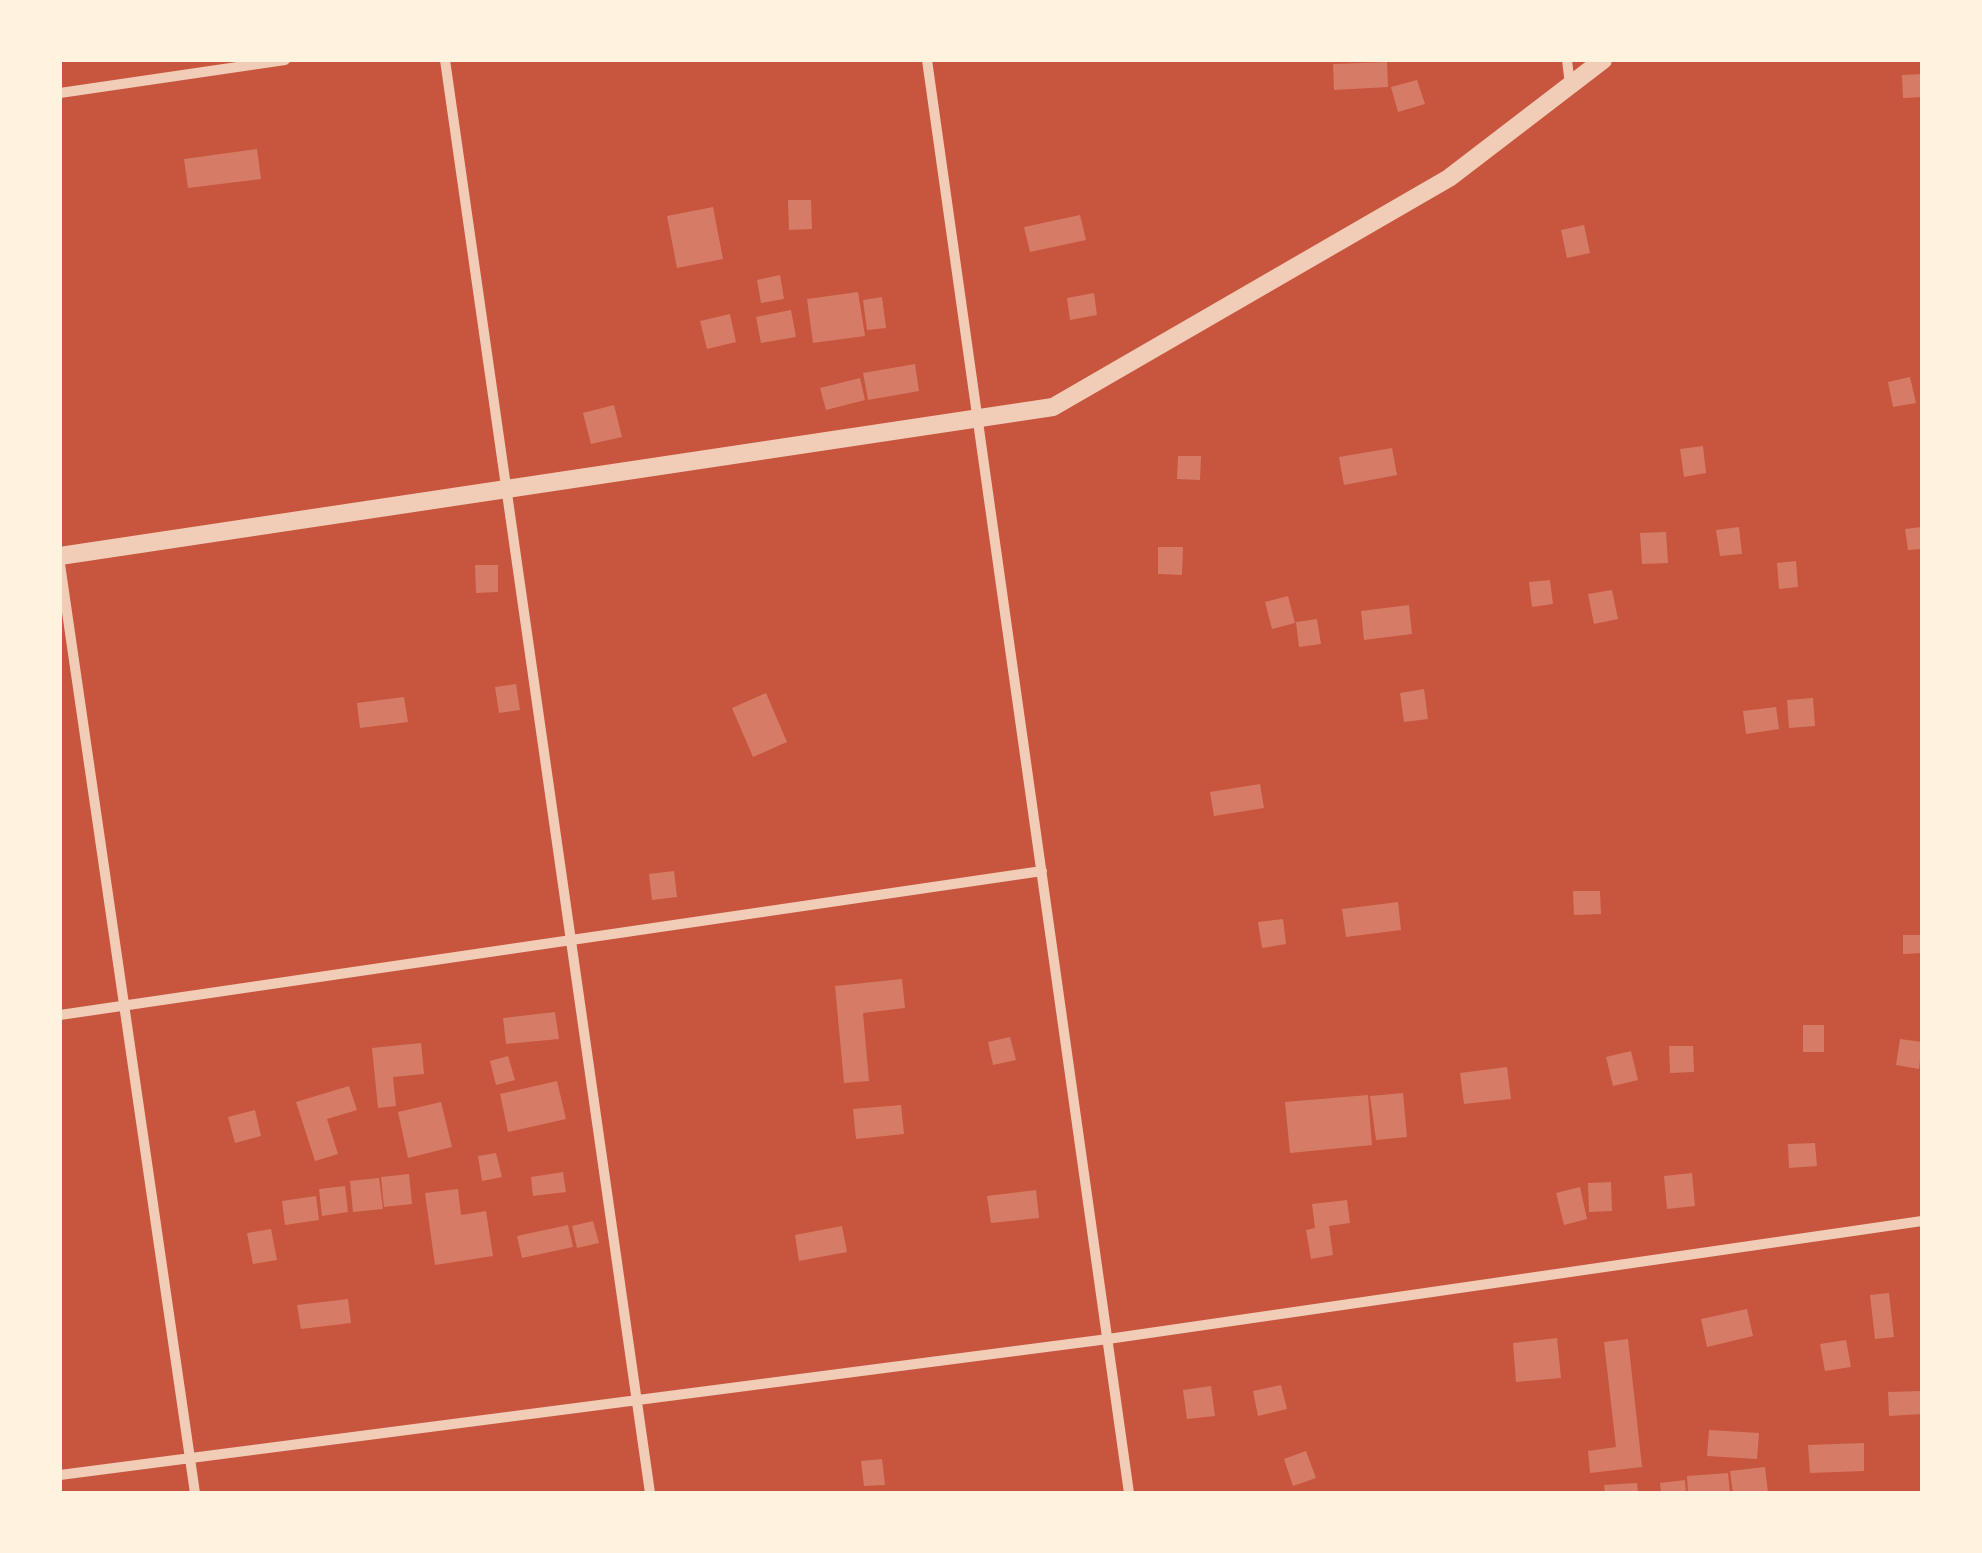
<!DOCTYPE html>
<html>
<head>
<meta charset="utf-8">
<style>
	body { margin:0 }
	#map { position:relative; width:1982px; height:1553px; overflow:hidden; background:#c8553d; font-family:Bitter,serif }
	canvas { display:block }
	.frame { position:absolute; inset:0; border:62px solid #fff3e0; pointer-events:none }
</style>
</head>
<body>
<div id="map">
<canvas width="1982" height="1553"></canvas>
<div class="frame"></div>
</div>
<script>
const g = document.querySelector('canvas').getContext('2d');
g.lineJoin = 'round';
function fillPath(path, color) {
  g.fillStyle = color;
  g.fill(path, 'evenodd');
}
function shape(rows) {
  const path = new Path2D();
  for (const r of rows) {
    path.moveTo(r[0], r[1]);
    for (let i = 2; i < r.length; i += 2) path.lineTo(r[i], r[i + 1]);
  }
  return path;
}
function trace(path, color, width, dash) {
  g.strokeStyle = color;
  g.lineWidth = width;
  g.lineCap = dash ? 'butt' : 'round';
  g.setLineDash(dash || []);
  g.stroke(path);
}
const building = shape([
	[1387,62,1388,87,1334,90,1333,64],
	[1922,74,1922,97,1903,98,1902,75],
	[1417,80,1425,104,1398,112,1391,87],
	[257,149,261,179,188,188,184,159],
	[788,200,811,200,812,229,789,230],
	[713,207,723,259,677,268,667,216],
	[1080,215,1086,240,1030,252,1024,227],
	[1584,225,1590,253,1567,258,1561,230],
	[780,275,784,299,761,303,757,280],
	[858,292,865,336,813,343,807,299],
	[1094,293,1097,315,1070,320,1067,298],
	[882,297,886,328,867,330,863,300],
	[791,310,796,337,761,343,756,317],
	[730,314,736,342,707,349,700,321],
	[915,364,919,391,868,400,863,373],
	[1910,377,1916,403,1893,407,1888,382],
	[860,378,865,400,826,410,820,388],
	[614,405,622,437,591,444,583,413],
	[1703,446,1706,473,1684,477,1680,449],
	[1392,448,1397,475,1344,485,1339,457],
	[1178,456,1201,456,1200,480,1177,479],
	[1739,527,1742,554,1720,556,1716,530],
	[1922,527,1922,549,1908,550,1905,529],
	[1666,532,1668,563,1642,564,1640,533],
	[1158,547,1183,547,1182,575,1158,574],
	[1796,561,1798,587,1779,589,1777,563],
	[475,565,498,565,498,592,476,593],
	[1550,580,1553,604,1532,607,1529,582],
	[1612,590,1618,619,1594,624,1588,594],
	[1288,596,1295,623,1272,629,1265,602],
	[1409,605,1412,634,1364,640,1361,611],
	[1317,619,1321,644,1299,647,1296,622],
	[516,684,520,710,499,713,495,687],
	[1424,689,1428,719,1404,722,1400,693],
	[766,693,787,742,753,757,732,708],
	[404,697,408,722,360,728,357,703],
	[1813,698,1815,726,1789,728,1787,700],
	[1776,707,1779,729,1746,734,1743,711],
	[1260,784,1264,808,1214,816,1210,792],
	[674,871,677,897,652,900,649,874],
	[1573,891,1600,891,1601,914,1574,915],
	[1398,902,1401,930,1346,937,1342,909],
	[1283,919,1286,944,1262,948,1258,922],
	[1903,935,1922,935,1922,953,1903,954],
	[902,979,905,1008,863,1013,869,1081,844,1083,835,986],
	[555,1012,559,1039,506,1044,503,1018],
	[1803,1025,1824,1025,1824,1052,1803,1052],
	[1010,1037,1016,1060,993,1065,988,1042],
	[1900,1039,1922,1042,1919,1069,1896,1065],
	[421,1043,424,1074,393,1077,396,1106,378,1108,372,1048],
	[1669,1046,1693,1046,1694,1072,1670,1073],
	[1631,1051,1638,1080,1613,1086,1606,1057],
	[508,1056,515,1080,496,1085,490,1061],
	[1507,1067,1511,1099,1464,1104,1460,1073],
	[557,1081,566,1119,508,1132,500,1094],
	[349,1086,357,1110,327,1119,338,1154,315,1161,296,1102],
	[1403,1093,1407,1137,1376,1140,1370,1096],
	[1368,1095,1372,1145,1290,1153,1285,1102],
	[441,1102,452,1147,408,1158,398,1112],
	[901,1105,904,1134,856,1139,853,1109],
	[255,1110,261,1136,235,1143,228,1117],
	[1815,1143,1817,1166,1789,1168,1788,1144],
	[496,1153,502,1177,482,1181,478,1156],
	[563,1172,566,1192,533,1196,531,1177],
	[1692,1173,1695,1206,1667,1209,1664,1176],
	[409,1174,412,1204,384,1207,381,1177],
	[379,1178,383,1209,353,1212,350,1181],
	[1611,1182,1612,1211,1589,1212,1588,1183],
	[345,1186,348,1212,322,1216,319,1189],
	[1580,1187,1587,1219,1564,1225,1556,1193],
	[458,1189,461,1215,486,1211,493,1256,435,1265,425,1193],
	[1036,1190,1039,1218,991,1223,987,1196],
	[316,1196,319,1220,285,1225,282,1201],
	[1347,1200,1350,1223,1329,1226,1333,1255,1311,1259,1306,1230,1315,1228,1312,1204],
	[593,1221,599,1243,577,1248,572,1226],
	[568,1225,573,1247,522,1258,517,1236],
	[842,1226,847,1252,799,1261,795,1235],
	[271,1229,277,1260,253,1264,247,1233],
	[1889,1293,1894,1337,1875,1339,1870,1295],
	[348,1299,351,1323,301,1329,297,1305],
	[1747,1309,1753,1336,1707,1347,1701,1319],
	[1557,1338,1561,1378,1516,1382,1513,1343],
	[1628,1339,1642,1467,1590,1473,1588,1451,1616,1447,1604,1342],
	[1846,1340,1851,1367,1825,1371,1820,1344],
	[1281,1385,1287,1409,1258,1416,1253,1391],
	[1211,1386,1215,1416,1187,1419,1183,1390],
	[1922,1391,1922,1414,1889,1416,1888,1392],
	[1709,1430,1759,1433,1757,1459,1707,1456],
	[1864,1443,1864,1471,1810,1473,1808,1445],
	[1306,1451,1316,1478,1293,1486,1284,1459],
	[882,1459,885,1485,864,1486,861,1461],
	[1765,1467,1768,1493,1733,1493,1730,1471],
	[1728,1473,1730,1493,1688,1493,1687,1476],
	[1685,1480,1686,1493,1661,1493,1660,1483],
	[1637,1483,1638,1493,1605,1493,1604,1485]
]);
const minor = shape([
	[445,60,650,1493],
	[927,60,1129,1493],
	[1567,60,1570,85],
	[60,93,285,60],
	[60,564,195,1493],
	[60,1015,1042,871],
	[60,1475,1108,1339,1922,1221]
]);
const tertiary = shape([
	[60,556,1053,407,1449,178,1603,60]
]);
fillPath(building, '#d67c66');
trace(minor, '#f1ccb7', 10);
trace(tertiary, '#f1ccb7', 18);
</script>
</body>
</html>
